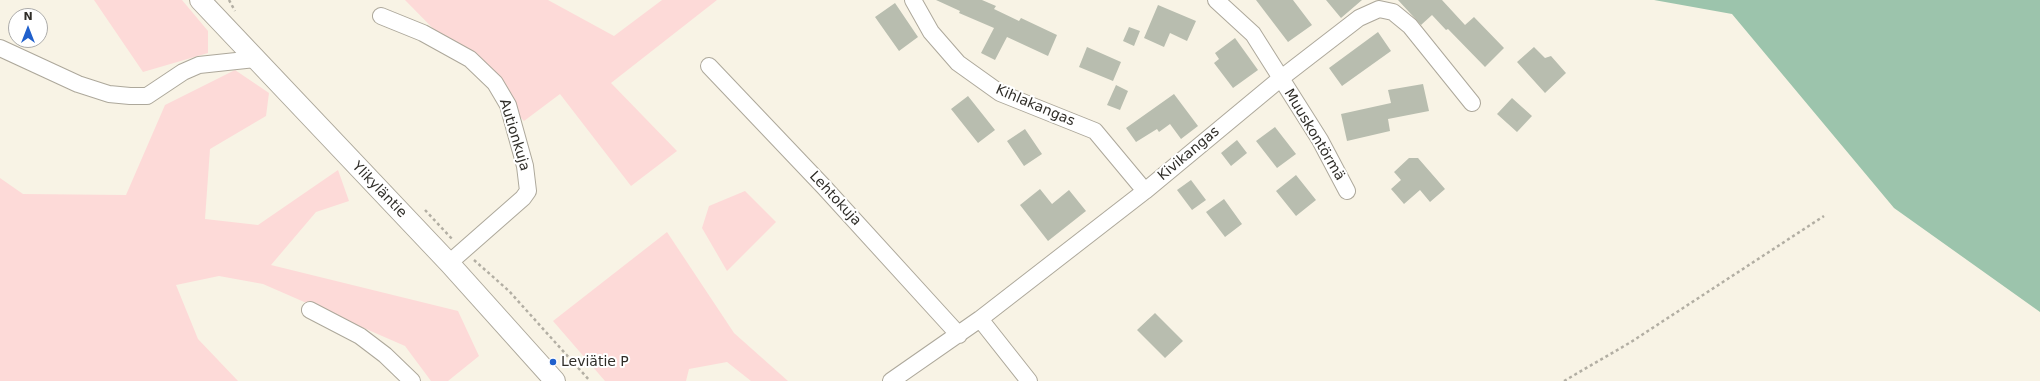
<!DOCTYPE html>
<html>
<head>
<meta charset="utf-8">
<style>
	body { margin:0 }
	#map { position:relative; width:2040px; height:381px; overflow:hidden; background:#f8f3e5; font-family:"DejaVu Sans",sans-serif }
	canvas { display:block }
	.north { position:absolute; left:8px; top:8px; width:40px; height:40px; box-sizing:border-box; background:#fff; border:1px solid #acaba9; border-radius:50%; rotate:0deg; font-size:11px; font-weight:700; line-height:16px; text-align:center; color:#2f2d28 }
	.north::after { content:''; display:block; margin:auto; width:14px; height:18px; background:#2060cc; clip-path:polygon(50% 0,100% 100%,50% 72%,0 100%) }
</style>
</head>
<body>
<div id="map">
<canvas width="2040" height="381"></canvas>
<div class="north">N</div>
</div>
<script>
const g = document.querySelector('canvas').getContext('2d');
g.lineJoin = 'round';
function fillPath(path, color) {
  g.fillStyle = color;
  g.fill(path, 'evenodd');
}
function shape(rows) {
  const path = new Path2D();
  for (const r of rows) {
    path.moveTo(r[0], r[1]);
    for (let i = 2; i < r.length; i += 2) path.lineTo(r[i], r[i + 1]);
  }
  return path;
}
function trace(path, color, width, dash) {
  g.strokeStyle = color;
  g.lineWidth = width;
  g.lineCap = dash ? 'butt' : 'round';
  g.setLineDash(dash || []);
  g.stroke(path);
}
function label(font, color, halo, rows, align = 'center') {
  g.font = font + ' "DejaVu Sans",sans-serif';
  g.lineWidth = 4;
  g.setLineDash([]);
  g.textBaseline = 'middle';
  g.strokeStyle = halo;
  g.fillStyle = color;
  for (const [text, x, y, turn = 0] of rows) {
    g.save();
    g.translate(x, y);
    g.rotate((+turn || 0) * Math.PI / 180);
    g.textAlign = isNaN(turn) ? turn : align;
    if (halo) g.strokeText(text, 0, 0);
    g.fillText(text, 0, 0);
    g.restore();
  }
}
const green = shape([
	[94,0,182,0,208,31,208,53,143,72],
	[405,0,548,0,614,36,662,0,717,0,611,83,677,151,631,186,560,94,524,121],
	[235,70,269,93,266,116,210,149,205,219,258,225,338,170,349,201,316,212,271,265,458,311,479,356,448,381,431,381,405,346,263,284,219,276,176,285,198,339,238,381,0,381,0,178,23,194,126,195,165,105],
	[745,191,776,222,727,271,702,228,709,206],
	[667,232,734,333,788,381,751,381,727,362,689,369,686,381,605,381,553,321]
]);
const water = shape([
	[1654,0,2040,0,2040,312,1894,208,1732,14]
]);
const building = shape([
	[936,0,982,0,996,6,994,9,1019,21,1021,18,1057,35,1048,56,1007,37,995,60,981,53,994,28,959,13,960,11],
	[1256,0,1293,0,1312,25,1288,42],
	[1326,0,1362,0,1341,18],
	[1398,0,1442,0,1465,25,1474,17,1504,48,1485,67,1448,29,1446,30,1432,15,1421,25],
	[895,3,918,37,899,51,875,17],
	[1158,5,1196,21,1187,41,1170,33,1164,47,1144,38],
	[1129,27,1140,31,1134,46,1123,41],
	[1378,32,1391,51,1342,86,1329,68],
	[1235,38,1258,70,1233,88,1214,63,1219,59,1215,53],
	[1087,47,1121,62,1113,81,1079,67],
	[1534,47,1545,58,1551,56,1566,73,1545,93,1517,62],
	[1423,84,1429,111,1388,119,1390,131,1347,141,1341,114,1391,103,1388,90],
	[1116,85,1128,91,1120,110,1107,105],
	[1174,94,1198,126,1181,139,1170,124,1159,132,1157,129,1136,142,1126,128],
	[968,96,995,130,978,143,951,109],
	[1512,98,1532,116,1517,132,1497,114],
	[1275,127,1296,154,1277,168,1256,141],
	[1025,129,1042,154,1024,166,1007,141],
	[1237,140,1247,153,1231,166,1221,153],
	[1409,158,1418,158,1445,189,1430,202,1420,190,1404,204,1391,189,1401,180,1394,172],
	[1296,175,1316,200,1296,216,1276,191],
	[1191,180,1206,200,1192,210,1177,190],
	[1040,189,1052,204,1069,190,1086,211,1048,241,1020,205],
	[1224,199,1242,224,1225,237,1206,212],
	[1155,313,1183,341,1165,358,1137,330]
]);
const path = shape([
	[229,0,235,11],
	[425,210,453,240],
	[474,260,509,291,590,381],
	[1564,381,1631,342,1824,216]
]);
const minor = shape([
	[913,0,931,32,958,63,1000,93,1095,131,1145,191],
	[1216,0,1253,34,1320,140,1347,191],
	[381,16,423,33,470,59,495,83,508,105,525,166,528,191,523,198,449,263],
	[0,48,78,84,109,94,130,96,147,96,183,72,199,65,255,59],
	[709,66,824,187,959,335],
	[310,310,360,336,385,355,412,381],
	[980,319,1029,381],
	[891,381,980,319,1145,191,1280,79,1359,18,1379,9,1393,12,1410,26,1472,103]
]);
const major = shape([
	[200,0,449,263,555,381]
]);
const markers = [
	[553,362,4,"#2060cc"]
];
const streetNames = [
	["Kihlakangas",1035,106,23],
	["Autionkuja",514,135,73],
	["Muuskontörmä",1314,135,59],
	["Kivikangas",1189,154,-40],
	["Ylikyläntie",379,190,46],
	["Lehtokuja",835,199,47]
];
const poiNames = [
	["Leviätie P",561,362]
];
fillPath(green, '#fddad8');
fillPath(water, '#9cc4ac');
fillPath(building, '#b8bdaf');
trace(minor, '#ada89b', 18);
trace(major, '#ada89b', 22);
trace(path, '#b2aea3', 2.5, [3, 3]);
trace(minor, '#fff', 16);
trace(major, '#fff', 20);
for (const [x, y, r, color] of markers) {
  const dot = new Path2D();
  dot.arc(x, y, r, 0, 2 * Math.PI);
  g.fillStyle = color;
  g.fill(dot);
  trace(dot, '#fff', 1.5);
}
label('14px', '#2f2d28', '#fff', streetNames);
label('14px', '#2f2d28', '#fff', poiNames, 'left');
</script>
</body>
</html>
